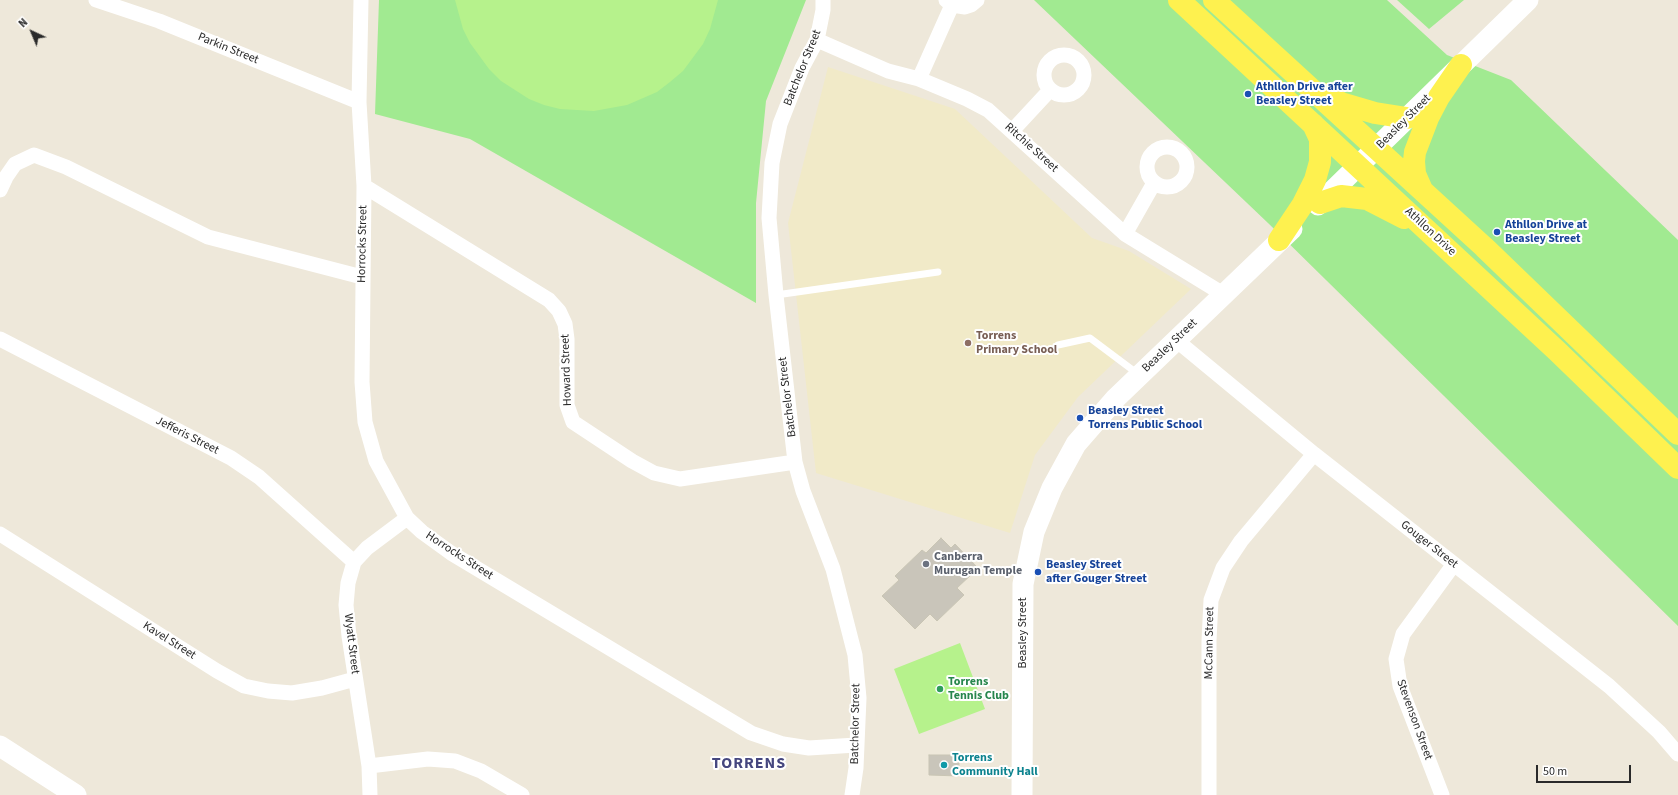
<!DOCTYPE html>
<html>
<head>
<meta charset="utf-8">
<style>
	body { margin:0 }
	#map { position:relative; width:1678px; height:795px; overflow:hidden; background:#eee8da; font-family:"Source Sans 3",sans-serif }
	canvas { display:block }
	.north { position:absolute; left:12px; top:12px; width:40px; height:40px; -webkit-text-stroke:3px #fff; paint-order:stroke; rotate:316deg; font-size:11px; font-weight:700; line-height:16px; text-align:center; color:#2a2a2a }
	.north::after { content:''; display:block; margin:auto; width:14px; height:18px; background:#2a2a2a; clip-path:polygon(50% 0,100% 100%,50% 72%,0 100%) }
	.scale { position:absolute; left:1536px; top:765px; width:95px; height:18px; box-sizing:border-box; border:2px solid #2a2a2a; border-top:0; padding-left:5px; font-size:12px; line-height:14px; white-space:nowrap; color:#2a2a2a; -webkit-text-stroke:3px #fff; paint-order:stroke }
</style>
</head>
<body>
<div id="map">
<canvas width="1678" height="795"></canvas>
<div class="north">N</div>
<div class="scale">50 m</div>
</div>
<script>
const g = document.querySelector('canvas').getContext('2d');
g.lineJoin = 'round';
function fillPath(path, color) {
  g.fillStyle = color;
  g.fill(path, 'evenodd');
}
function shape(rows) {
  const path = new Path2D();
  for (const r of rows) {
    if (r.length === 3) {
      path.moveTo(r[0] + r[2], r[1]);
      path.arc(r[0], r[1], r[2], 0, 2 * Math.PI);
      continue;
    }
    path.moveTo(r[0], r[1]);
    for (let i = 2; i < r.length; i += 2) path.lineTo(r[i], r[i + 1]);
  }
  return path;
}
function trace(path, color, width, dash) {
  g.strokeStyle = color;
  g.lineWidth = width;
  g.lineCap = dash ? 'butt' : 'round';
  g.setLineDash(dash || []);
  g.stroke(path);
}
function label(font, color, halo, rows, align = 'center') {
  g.font = font + ' "Source Sans 3",sans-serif';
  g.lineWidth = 4;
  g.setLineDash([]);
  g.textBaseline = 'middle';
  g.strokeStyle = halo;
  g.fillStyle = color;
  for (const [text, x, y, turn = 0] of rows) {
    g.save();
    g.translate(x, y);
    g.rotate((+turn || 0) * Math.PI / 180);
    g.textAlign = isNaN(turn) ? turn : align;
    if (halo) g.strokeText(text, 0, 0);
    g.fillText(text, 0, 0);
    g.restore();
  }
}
const education = shape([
	[828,67,955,109,1092,238,1129,251,1191,289,1078,397,1035,455,1010,533,816,473,788,223]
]);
const green = shape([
	[379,0,806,0,766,101,756,203,756,303,470,139,375,114],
	[1034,0,1387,0,1447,55,1511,80,1678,240,1678,626,1268,223],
	[1397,0,1464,0,1429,29]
]);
const pitch = shape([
	[455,0,718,0,710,29,703,44,683,71,670,82,657,92,627,105,594,111,560,109,544,105,529,99,501,81,489,69,470,43,463,29],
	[960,643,985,709,919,734,894,669]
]);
const building = shape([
	[941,538,951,548,955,544,976,566,972,570,974,572,957,588,964,595,937,621,930,614,915,629,882,596,899,580,895,576,922,550,926,553,941,538],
	[929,755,959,755,959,776,929,775,929,755]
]);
const service = shape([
	[776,295,938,272],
	[1058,345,1090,338,1138,374]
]);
const minor = shape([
	[96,0,159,21,359,102],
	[361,0,359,102,364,186,362,382,365,422,376,461,407,518,422,532,451,553,751,733,783,744,809,748,856,745],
	[823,0,823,10,817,40,802,68,780,124,772,163,769,218,776,295,795,462,803,491,833,569,855,655,859,698,856,768,852,795],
	[946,0,952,5,965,7,971,5,977,0],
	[817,40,888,71,919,79,967,99,988,110,1125,234,1223,294],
	[1064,75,20],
	[919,79,952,5],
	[1012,131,1050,90],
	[1167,167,20],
	[364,186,549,300,559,311,565,324,567,339,567,405,573,422,632,461,654,473,680,479,795,462],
	[0,190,6,177,15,164,34,155,66,167,208,237,362,277],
	[1125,234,1154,183],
	[0,339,231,458,259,477,354,562],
	[1176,340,1314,454,1609,686,1659,732,1678,754],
	[0,534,217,671,244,686,268,691,292,693,322,688,355,679],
	[369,766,428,759,455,761,481,771,522,795],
	[370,795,369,766,349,636,346,605,348,583,354,562,367,548,407,518],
	[1209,795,1209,641,1211,600,1223,568,1241,541,1314,454],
	[1442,795,1400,686,1396,659,1403,634,1454,564]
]);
const secondary = shape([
	[1318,205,1528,0],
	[0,746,76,795],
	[1022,795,1023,584,1034,532,1052,488,1076,444,1116,398,1292,229]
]);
const primary = shape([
	[1179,0,1557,351,1678,468],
	[1214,0,1484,247,1678,434],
	[1327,94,1341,103,1375,113,1407,118],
	[1422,190,1415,174,1414,161,1415,152,1428,118,1439,97,1461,65],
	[1320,203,1341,196,1367,199,1404,218],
	[1279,240,1303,204,1315,180,1320,162,1320,139,1313,124]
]);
const markers = [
	[1248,94,4,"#1a4fb4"],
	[1497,232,4,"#1a4fb4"],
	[968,343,4,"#8d6e63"],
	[1080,418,4,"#1a4fb4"],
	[926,564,4,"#6b7280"],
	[1038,572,4,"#1a4fb4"],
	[940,689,4,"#2e9e5b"],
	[944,765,4,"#0f9aa8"]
];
const streetNames = [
	["Parkin Street",228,49,22],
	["Batchelor Street",803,68,-68],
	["Beasley Street",1404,122,-45],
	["Ritchie Street",1031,148,42],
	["Athllon Drive",1430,232,43],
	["Horrocks Street",363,244,-89],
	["Beasley Street",1170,346,-44],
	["Howard Street",567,370,-92],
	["Batchelor Street",788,397,-97],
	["Jefferis Street",187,436,27],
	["Gouger Street",1429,545,38],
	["Horrocks Street",459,556,33],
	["Beasley Street",1023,633,-90],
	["Kavel Street",169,641,32],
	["McCann Street",1210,643,-89],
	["Wyatt Street",351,644,83],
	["Stevenson Street",1414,720,70],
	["Batchelor Street",856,724,-89]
];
const transitNames = [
	["Athllon Drive after",1256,87],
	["Beasley Street",1256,101],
	["Athllon Drive at",1505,225],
	["Beasley Street",1505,239],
	["Beasley Street",1088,411],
	["Torrens Public School",1088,425],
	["Beasley Street",1046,565],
	["after Gouger Street",1046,579]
];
const educationNames = [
	["Torrens",976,336],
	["Primary School",976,350]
];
const worshipNames = [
	["Canberra",934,557],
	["Murugan Temple",934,571]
];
const leisureNames = [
	["Torrens",948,682],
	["Tennis Club",948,696]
];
const cultureNames = [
	["Torrens",952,758],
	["Community Hall",952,772]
];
const districtNames = [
	["TORRENS",749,764]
];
fillPath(education, '#f1eac8');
fillPath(green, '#a1ea91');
fillPath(pitch, '#b6f28c');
fillPath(building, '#c9c5ba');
trace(building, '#c9c5b4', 1);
trace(service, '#fff', 7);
trace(minor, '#fff', 15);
trace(secondary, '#fff', 21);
trace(primary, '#fef14f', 22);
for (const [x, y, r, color] of markers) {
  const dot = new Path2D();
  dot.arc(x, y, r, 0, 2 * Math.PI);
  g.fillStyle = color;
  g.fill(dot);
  trace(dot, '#fff', 1.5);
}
label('12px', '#2a2a2a', '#fff', streetNames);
label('bold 12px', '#164399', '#fff', transitNames, 'left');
label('bold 12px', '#785e54', '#fff', educationNames, 'left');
label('bold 12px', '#5b616d', '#fff', worshipNames, 'left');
label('bold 12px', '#27864d', '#fff', leisureNames, 'left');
label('bold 12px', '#0d838f', '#fff', cultureNames, 'left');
g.letterSpacing = '1px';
label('bold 16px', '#46477f', '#fff', districtNames);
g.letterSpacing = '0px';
</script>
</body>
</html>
